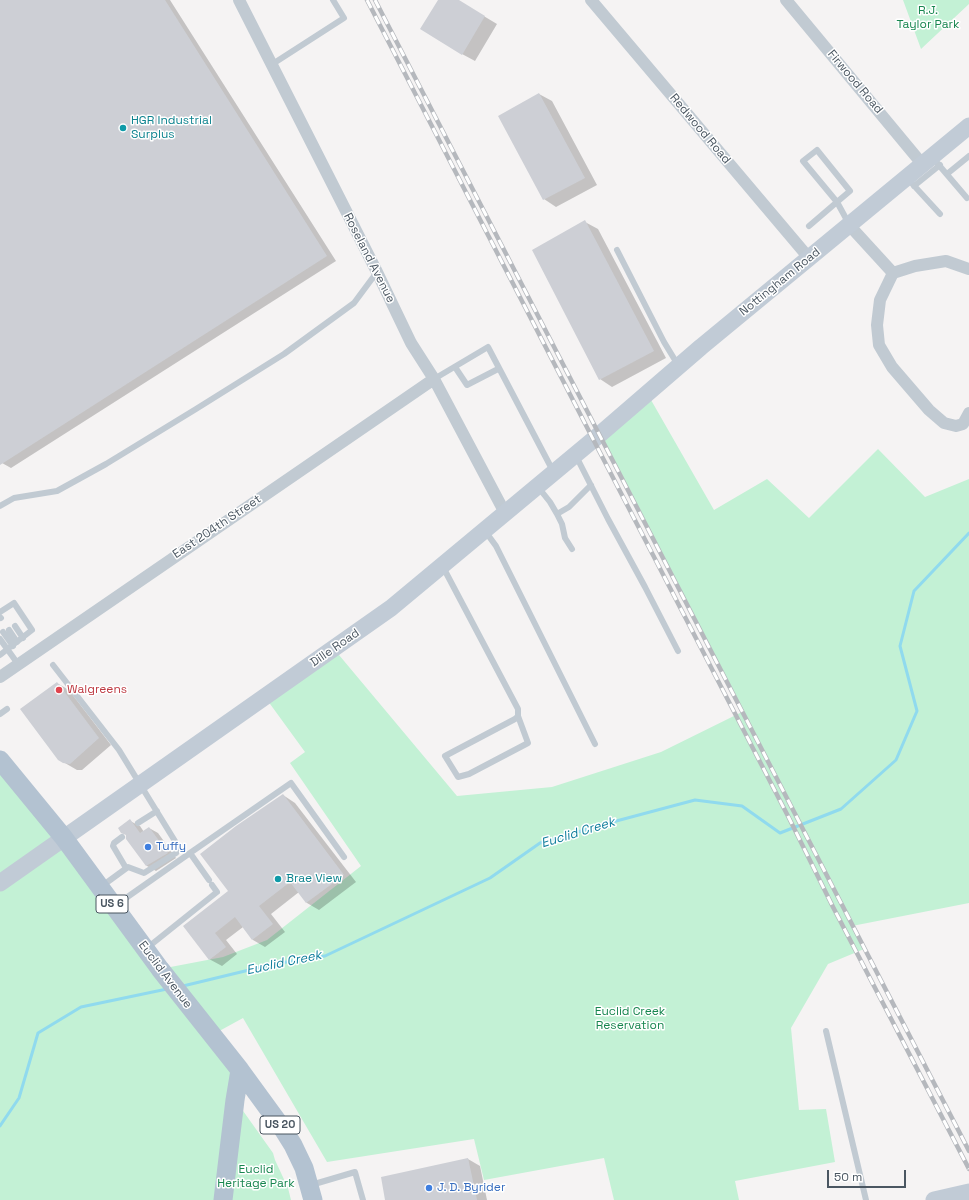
<!DOCTYPE html>
<html>
<head>
<meta charset="utf-8">
<style>
	body { margin:0 }
	#map { position:relative; width:969px; height:1200px; overflow:hidden; background:#f5f3f3; font-family:"Space Grotesk",sans-serif }
	canvas { display:block }
	.scale { position:absolute; left:827px; top:1170px; width:79px; height:18px; box-sizing:border-box; border:2px solid #4a5661; border-top:0; padding-left:5px; font-size:12px; line-height:14px; white-space:nowrap; color:#4a5661; -webkit-text-stroke:3px #fff; paint-order:stroke }
</style>
</head>
<body>
<div id="map">
<canvas width="969" height="1200"></canvas>
<div class="scale">50 m</div>
</div>
<script>
const g = document.querySelector('canvas').getContext('2d');
g.lineJoin = 'round';
function fillPath(path, color) {
  g.fillStyle = color;
  g.fill(path, 'evenodd');
}
function shape(rows) {
  const path = new Path2D();
  for (const r of rows) {
    path.moveTo(r[0], r[1]);
    for (let i = 2; i < r.length; i += 2) path.lineTo(r[i], r[i + 1]);
  }
  return path;
}
function trace(path, color, width, dash) {
  g.strokeStyle = color;
  g.lineWidth = width;
  g.lineCap = dash ? 'butt' : 'round';
  g.setLineDash(dash || []);
  g.stroke(path);
}
function label(font, color, halo, rows, align = 'center') {
  g.font = font + ' "Space Grotesk",sans-serif';
  g.lineWidth = 3;
  g.setLineDash([]);
  g.textBaseline = 'middle';
  g.strokeStyle = halo;
  g.fillStyle = color;
  for (const [text, x, y, turn = 0] of rows) {
    g.save();
    g.translate(x, y);
    g.rotate((+turn || 0) * Math.PI / 180);
    g.textAlign = isNaN(turn) ? turn : align;
    if (halo) g.strokeText(text, 0, 0);
    g.fillText(text, 0, 0);
    g.restore();
  }
}
const green = shape([
	[903,0,969,0,969,4,921,49],
	[647,393,714,510,767,479,809,518,878,449,925,497,969,479,969,903,852,926,864,949,828,964,791,1028,799,1110,826,1109,835,1162,735,1181,739,1200,614,1200,604,1158,484,1180,474,1139,327,1162,243,1018,212,1035,240,1070,236,1101,273,1153,275,1160,288,1188,291,1200,0,1200,0,760,160,969,223,957,267,940,361,866,290,763,305,752,265,697,334,649,457,796,552,787,661,752,742,712,599,435]
]);
const shadow = shape([
	[0,0,170,0,336,261,11,468,2,463,0,460],
	[439,0,457,0,497,24,475,61,462,54],
	[539,94,552,101,597,185,556,207,544,199],
	[585,222,598,229,666,358,612,387,600,379],
	[57,683,69,690,111,745,82,770,77,770,58,759],
	[283,795,295,803,356,882,319,910,307,903,299,892,271,914,285,932,265,947,253,940,243,927,226,940,237,954,222,966,209,959,184,926,229,892],
	[130,821,140,826,144,832,149,828,158,833,176,858,156,871,147,866,127,839],
	[468,1159,480,1166,487,1200,386,1200]
]);
const stream = shape([
	[183,986,274,964,325,956,490,878,540,843,605,824,695,800,742,806,780,833,841,809,896,760,917,711,900,646,914,591,969,533],
	[0,1126,19,1098,38,1033,81,1007,167,989]
]);
const building = shape([
	[0,0,165,0,327,256,0,465],
	[438,0,459,0,485,16,462,55,420,29],
	[539,93,585,178,543,200,498,116],
	[585,220,654,351,599,380,532,250],
	[57,682,99,738,70,764,63,763,58,760,20,709],
	[283,794,344,875,306,903,290,882,259,906,273,924,252,940,235,917,215,933,226,947,209,960,183,926,228,891,200,854,236,826],
	[130,819,140,833,149,827,168,853,146,866,126,839,126,835,121,833,118,828],
	[468,1158,477,1200,385,1200,381,1177]
]);
const lane = shape([
	[271,65,344,18,333,0],
	[932,157,967,198],
	[947,174,969,156],
	[907,178,940,214],
	[914,186,940,165],
	[809,226,837,202,850,191,817,150,803,161,837,202,849,224],
	[617,250,664,342,678,365],
	[455,367,467,385,498,369],
	[434,379,488,347,553,471],
	[576,456,608,519,645,587,678,651],
	[538,487,550,502,557,514,569,507,591,485],
	[0,506,14,498,57,491,106,464,196,409,284,354,354,303,377,272],
	[557,514,562,524,565,538,572,549],
	[485,531,496,546,595,744],
	[443,567,518,709,518,716,515,719,445,756,458,777,469,774,528,743,518,716],
	[0,612,14,603,32,630,0,655],
	[0,617,1,618],
	[15,626,23,638],
	[9,630,17,642],
	[3,632,13,646],
	[0,639,18,664],
	[53,665,119,750,178,846,178,850,176,853,144,873,128,867,102,886],
	[0,714,7,709],
	[138,823,157,811],
	[122,837,114,843,113,846,126,868],
	[190,853,291,783,344,857],
	[116,905,190,853,209,880],
	[147,948,217,892,212,885],
	[826,1031,866,1200],
	[311,1185,355,1172,363,1200]
]);
const street = shape([
	[239,0,377,272,411,343,434,379,505,513],
	[591,0,809,258],
	[786,0,923,165],
	[850,226,893,273,880,300,877,325,879,345,892,367,929,410,944,423,956,426,963,424,969,413],
	[893,273,915,266,946,261,969,269],
	[0,677,434,379]
]);
const secondary = shape([
	[0,883,391,608,599,435,701,347,969,126],
	[934,1200,969,1192]
]);
const primary = shape([
	[0,760,64,838,160,969,240,1070,283,1129,293,1145,304,1168,313,1200],
	[223,1200,235,1100,240,1070]
]);
const rail = shape([
	[367,0,593,439,789,818,833,907,969,1169],
	[375,0,969,1151]
]);
const markers = [
	[123,128,4,"#0f9aa8"],
	[59,690,4,"#e0444e"],
	[148,847,4,"#3f7fe0"],
	[278,879,4,"#0f9aa8"],
	[429,1188,4,"#3f7fe0"]
];
const shields = [
	[112,904,32],
	[280,1125,40]
];
const shieldNames = [
	["US 6",112,904],
	["US 20",280,1125]
];
const parkNames = [
	["R.J.",928,11],
	["Taylor Park",928,25],
	["Euclid Creek",630,1012],
	["Reservation",630,1026],
	["Euclid",256,1170],
	["Heritage Park",256,1184]
];
const streetNames = [
	["Firwood Road",855,82,50],
	["Redwood Road",700,129,50],
	["Roseland Avenue",369,258,63],
	["Nottingham Road",780,282,-39],
	["East 204th Street",217,527,-34],
	["Dille Road",335,648,-35],
	["Euclid Avenue",165,975,53]
];
const cultureNames = [
	["HGR Industrial",131,121],
	["Surplus",131,135],
	["Brae View",286,879]
];
const healthNames = [
	["Walgreens",67,690]
];
const shopNames = [
	["Tuffy",156,847],
	["J. D. Byrider",437,1188]
];
const waterNames = [
	["Euclid Creek",578,833,-17],
	["Euclid Creek",284,963,-12]
];
fillPath(green, '#c3f1d5');
fillPath(shadow, '#0003');
trace(stream, '#90daee', 3);
fillPath(building, '#cdcfd5');
trace(lane, '#c1cad2', 6);
trace(street, '#c1cad2', 12);
trace(secondary, '#c1cbd6', 17);
trace(primary, '#b3c2d1', 19);
trace(rail, '#b5b8bd', 4.5);
trace(rail, '#fff', 3, [9]);
for (const [x, y, r, color] of markers) {
  const dot = new Path2D();
  dot.arc(x, y, r, 0, 2 * Math.PI);
  g.fillStyle = color;
  g.fill(dot);
  trace(dot, '#fff', 1.5);
}
for (const [x, y, w] of shields) {
  const box = new Path2D();
  box.roundRect(x - w / 2, y - 9, w, 18, 3);
  g.fillStyle = '#fff';
  g.fill(box);
  trace(box, '#4a5661', 1);
}
label('bold 11px', '#4a5661', null, shieldNames);
label('12px', '#17864f', '#fff', parkNames);
label('12px', '#4a5661', '#fff', streetNames);
label('12px', '#0d838f', '#fff', cultureNames, 'left');
label('12px', '#be3a42', '#fff', healthNames, 'left');
label('12px', '#366cbe', '#fff', shopNames, 'left');
label('italic 13px', '#0c7c9b', '#fff', waterNames);
</script>
</body>
</html>
